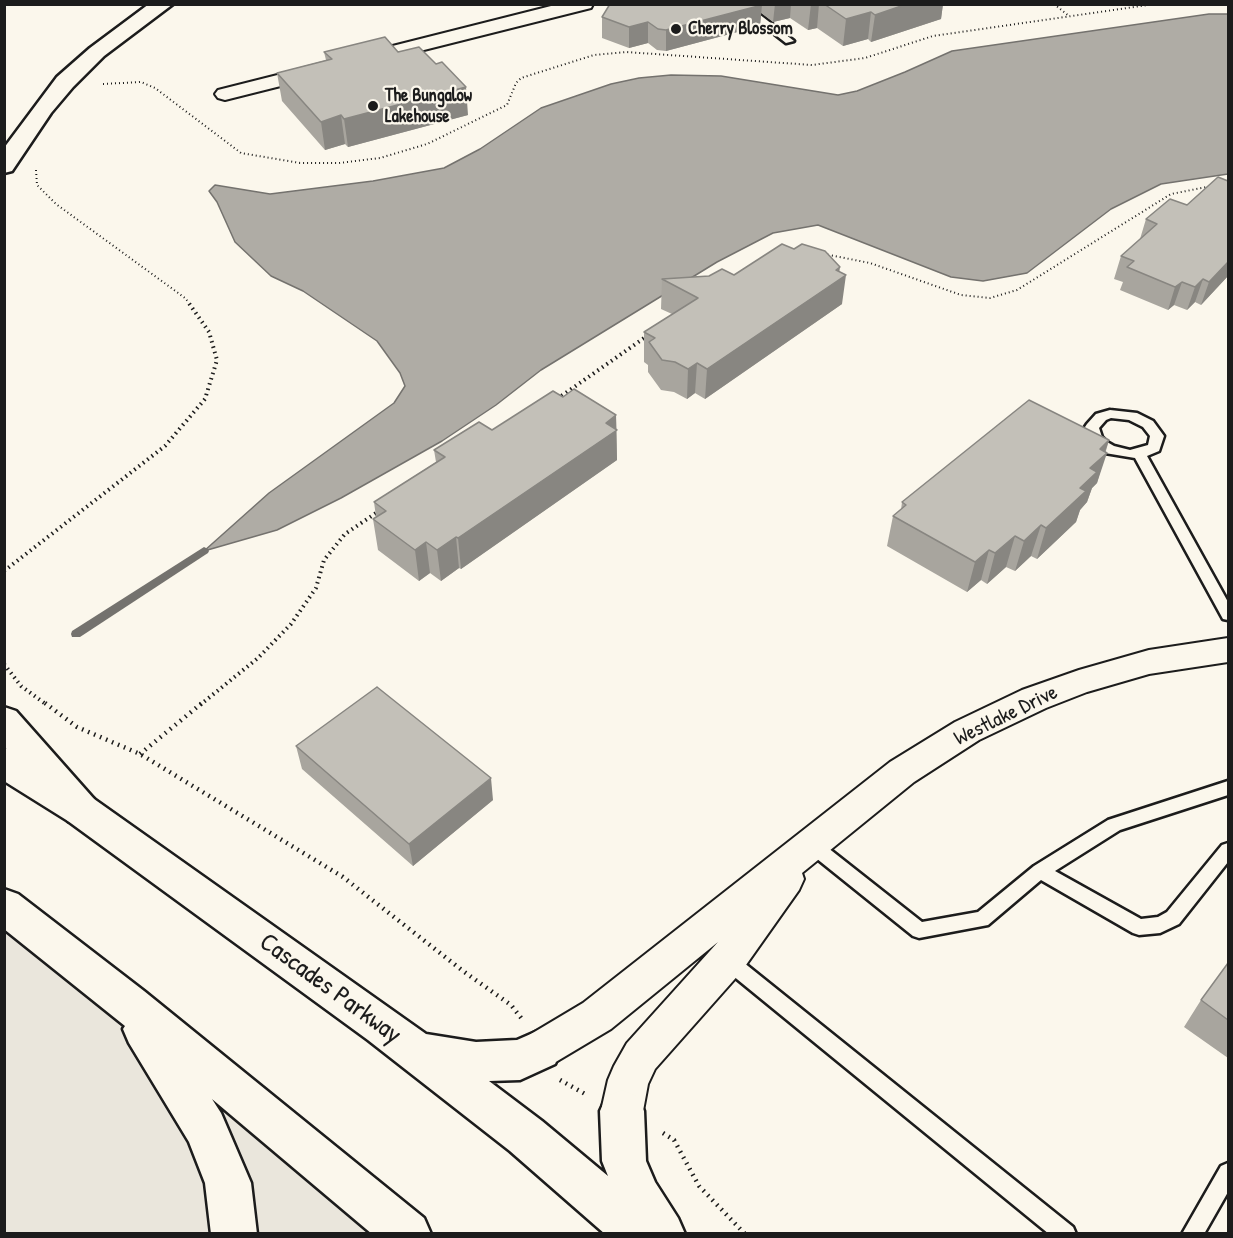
<!DOCTYPE html>
<html>
<head>
<meta charset="utf-8">
<style>
	body { margin:0 }
	#map { position:relative; width:1233px; height:1238px; overflow:hidden; background:#fbf7ec; font-family:"Patrick Hand",sans-serif }
	canvas { display:block }
	.frame { position:absolute; inset:0; border:6px solid #1c1c1c; pointer-events:none }
</style>
</head>
<body>
<div id="map">
<canvas width="1233" height="1238"></canvas>
<div class="frame"></div>
</div>
<script>
const g = document.querySelector('canvas').getContext('2d');
g.lineJoin = 'round';
function fillPath(path, color) {
  g.fillStyle = color;
  g.fill(path, 'evenodd');
}
function shape(rows) {
  const path = new Path2D();
  for (const r of rows) {
    path.moveTo(r[0], r[1]);
    for (let i = 2; i < r.length; i += 2) path.lineTo(r[i], r[i + 1]);
  }
  return path;
}
function trace(path, color, width, dash) {
  g.strokeStyle = color;
  g.lineWidth = width;
  g.lineCap = dash ? 'butt' : 'round';
  g.setLineDash(dash || []);
  g.stroke(path);
}
function label(font, color, halo, rows, align = 'center') {
  g.font = font + ' "Patrick Hand",sans-serif';
  g.lineWidth = 4.5;
  g.setLineDash([]);
  g.textBaseline = 'middle';
  g.strokeStyle = halo;
  g.fillStyle = color;
  for (const [text, x, y, turn = 0] of rows) {
    g.save();
    g.translate(x, y);
    g.rotate((+turn || 0) * Math.PI / 180);
    g.textAlign = isNaN(turn) ? turn : align;
    if (halo) g.strokeText(text, 0, 0);
    g.fillText(text, 0, 0);
    g.restore();
  }
}
const built = shape([
	[4,906,408,1233,5,1233]
]);
const water = shape([
	[1209,14,1228,14,1228,174,1161,184,1111,209,1027,273,983,281,951,277,818,225,773,233,717,262,541,370,496,405,442,441,341,498,277,530,204,551,269,493,394,403,405,386,400,373,377,341,303,291,271,276,235,242,217,202,209,191,215,185,270,194,373,181,444,168,480,149,541,108,611,84,639,78,671,75,721,76,838,95,857,91,905,72,952,51,1209,14]
]);
const stream = shape([
	[204,547,208,549,209,551,208,553,80,637,72,637,71,634,72,631,204,547]
]);
const pathFar2 = shape([
	[1054,4,1069,16],
	[103,84,141,82,155,88,241,153,300,163,339,163,380,158,427,144,507,105,516,83,521,78,594,55,626,52,812,65,865,58,933,36,1155,4],
	[36,170,37,185,56,204,185,298,189,303],
	[824,254,870,263,961,295,990,298,1017,290,1171,194,1212,186]
]);
const pathFar1 = shape([
	[557,399,647,336],
	[4,571,165,446,205,399,217,360,209,332,188,302],
	[4,664,21,686,47,705],
	[200,705,258,658,291,624,316,588,324,560,345,534,379,511]
]);
const path = shape([
	[45,703,77,727,140,754,343,877,463,971,511,1005,522,1019],
	[140,754,202,703],
	[560,1080,587,1095],
	[663,1133,674,1140,699,1186,745,1234]
]);
const lane = shape([
	[736,4,746,4,794,41,786,43,736,4],
	[1110,410,1137,413,1153,421,1164,436,1159,451,1147,456,1228,602,1228,620,1223,619,1135,458,1105,453,1089,439,1085,427,1087,424,1096,414,1110,410],
	[1111,418,1129,420,1143,427,1150,436,1148,445,1130,450,1114,446,1107,442,1102,437,1099,428,1106,420,1111,418],
	[1228,781,1228,795,1120,830,1055,871,1141,919,1158,917,1167,912,1222,845,1228,843,1228,862,1179,924,1160,933,1139,935,1133,933,1041,880,988,925,919,938,913,936,806,850,803,845,806,840,812,838,818,840,922,922,978,912,1034,866,1108,820,1228,781],
	[727,952,733,954,1073,1227,1076,1234,1049,1234,721,966,718,960,721,954,727,952],
	[1228,1163,1228,1192,1204,1234,1182,1234,1221,1166,1228,1163]
]);
const street = shape([
	[559,4,593,4,591,8,225,100,218,98,215,94,218,90,559,4],
	[1228,638,1228,662,1149,674,1087,692,1046,708,979,740,914,782,802,873,804,879,799,890,741,972,655,1069,648,1084,643,1111,637,1125,622,1131,607,1125,601,1111,608,1080,614,1066,627,1043,718,942,611,1029,554,1063,540,1069,526,1063,520,1050,526,1037,583,1003,890,762,955,722,1022,690,1079,670,1149,650,1228,638]
]);
const secondary = shape([
	[4,748,17,752,94,799,426,1034,476,1042,517,1040,540,1030,555,1036,561,1050,555,1064,520,1080,489,1081,542,1121,608,1176,602,1161,600,1111,607,1096,622,1090,637,1096,644,1111,646,1161,655,1182,678,1218,685,1234,605,1234,510,1151,368,1040,68,821,4,781,4,748],
	[4,889,18,894,144,991,424,1218,431,1234,372,1234,212,1099,221,1113,251,1183,257,1234,211,1234,205,1183,189,1142,129,1043,123,1029,125,1026,4,929,4,889]
]);
const highway = shape([
	[149,4,173,4,104,56,73,87,51,113,12,171,4,173,4,148,57,77,90,48,149,4],
	[4,707,16,711,94,799,100,810,94,821,81,825,68,821,4,746,4,707]
]);
const wall = shape([
	[610,4,943,4,941,19,871,42,868,39,843,46,817,28,808,30,790,18,773,22,761,13,760,26,666,51,657,50,648,43,629,48,602,38,602,17],
	[324,52,398,52,468,115,348,147,345,144,325,150,282,101,277,73,326,60],
	[1187,205,1228,276,1201,305,1195,302,1187,310,1174,305,1168,310,1120,290,1123,282,1114,279,1121,256,1140,239,1146,219],
	[839,272,842,304,705,399,695,393,687,399,674,392,661,390,648,372,648,365,644,362,644,332,672,314,661,309,662,279,734,275],
	[616,415,617,460,461,569,459,568,441,581,430,573,419,581,378,550,373,519,376,517,374,502,436,462,434,450,492,430],
	[1109,440,1097,483,1092,488,1087,502,1080,510,1076,522,1037,559,1031,556,1015,571,1006,567,987,584,981,580,967,592,887,546,893,516,901,510,902,502],
	[296,746,493,800,413,866,302,769],
	[1228,963,1228,1058,1184,1027,1201,1000]
]);
const shadedWall = shape([
	[775,4,791,4,790,18,773,22],
	[811,4,819,4,817,28,808,30],
	[907,4,943,4,941,19,871,42,875,15],
	[762,5,760,26,666,51,666,30],
	[871,12,868,39,843,46,846,19],
	[648,22,648,43,629,48,629,27],
	[466,87,468,115,348,147,344,119],
	[341,115,345,144,325,150,321,122],
	[1228,262,1228,276,1201,305,1209,282],
	[840,267,838,280,846,275,842,304,705,399,707,369],
	[1203,279,1195,302,1187,310,1195,287],
	[1182,282,1174,305,1168,310,1175,287],
	[697,363,695,393,687,399,688,369],
	[616,415,617,460,461,569,458,538],
	[1109,440,1104,455,1107,453,1097,483,1092,488,1087,502,1080,510,1076,522,1037,559,1046,528,1090,468,1100,449],
	[1041,525,1031,556,1015,571,1024,541],
	[1015,536,1006,567,987,584,995,553],
	[456,537,459,568,441,581,437,550],
	[426,542,430,573,419,581,415,550],
	[989,550,981,580,967,592,975,562],
	[491,778,493,800,413,866,409,844]
]);
const building = shape([
	[610,4,761,4,762,5,666,30,658,29,648,22,629,27,602,17,610,4],
	[824,4,907,4,875,15,871,12,846,19,824,4],
	[385,37,398,52,419,47,436,64,442,62,466,87,344,119,341,115,321,122,277,73,332,59,324,52,385,37],
	[1218,177,1228,181,1228,262,1209,282,1203,279,1195,287,1182,282,1175,287,1127,267,1134,261,1121,256,1157,224,1146,219,1170,199,1187,205,1218,177],
	[782,244,794,249,802,244,825,251,840,267,836,270,846,275,707,369,697,363,688,369,675,362,662,360,649,342,655,338,644,332,698,298,662,279,709,276,722,269,734,275,782,244],
	[574,389,616,415,606,423,617,430,458,538,456,537,437,550,426,542,415,550,373,519,386,511,374,502,445,457,434,450,479,422,492,430,553,391,563,397,574,389],
	[1029,400,1109,440,1100,449,1107,453,1090,468,1097,472,1080,488,1086,491,1046,528,1041,525,1024,541,1015,536,995,553,989,550,975,562,893,516,906,505,902,502,1029,400],
	[377,687,491,778,409,844,296,746,377,687],
	[1228,963,1228,1020,1201,1000,1228,963]
]);
const markers = [
	[676,29,6,"#1c1c1c"],
	[373,106,6,"#1c1c1c"]
];
const farPoinames = [
	["Cherry Blossom",688,29],
	["The Bungalow",385,96],
	["Lakehouse",385,117]
];
const streetNames = [
	["Westlake Drive",1006,716,-26]
];
const nearStreetnames = [
	["Cascades Parkway",330,989,36]
];
fillPath(built, '#eae6dc');
fillPath(water, '#afaca5');
trace(water, '#74726e', 1.5);
fillPath(stream, '#74726e');
trace(lane, '#1c1c1c', 5);
trace(street, '#1c1c1c', 4);
trace(secondary, '#1c1c1c', 5);
trace(highway, '#1c1c1c', 5);
trace(pathFar2, '#1c1c1c', 2, [1, 3]);
trace(pathFar1, '#1c1c1c', 4, [1.5, 4]);
trace(path, '#1c1c1c', 4.5, [1.5, 5]);
fillPath(lane, '#fbf7ec');
fillPath(street, '#fbf7ec');
fillPath(secondary, '#fbf7ec');
fillPath(highway, '#fbf7ec');
fillPath(wall, '#a8a59e');
fillPath(shadedWall, '#888681');
fillPath(building, '#c3c0b8');
trace(building, '#888681', 1.5);
for (const [x, y, r, color] of markers) {
  const dot = new Path2D();
  dot.arc(x, y, r, 0, 2 * Math.PI);
  g.fillStyle = color;
  g.fill(dot);
  trace(dot, '#fbf7ec', 2);
}
label('bold 18px', '#1c1c1c', '#fbf7ec', farPoinames, 'left');
label('21px', '#1c1c1c', '#fbf7ec', streetNames);
label('26px', '#1c1c1c', '#fbf7ec', nearStreetnames);
</script>
</body>
</html>
